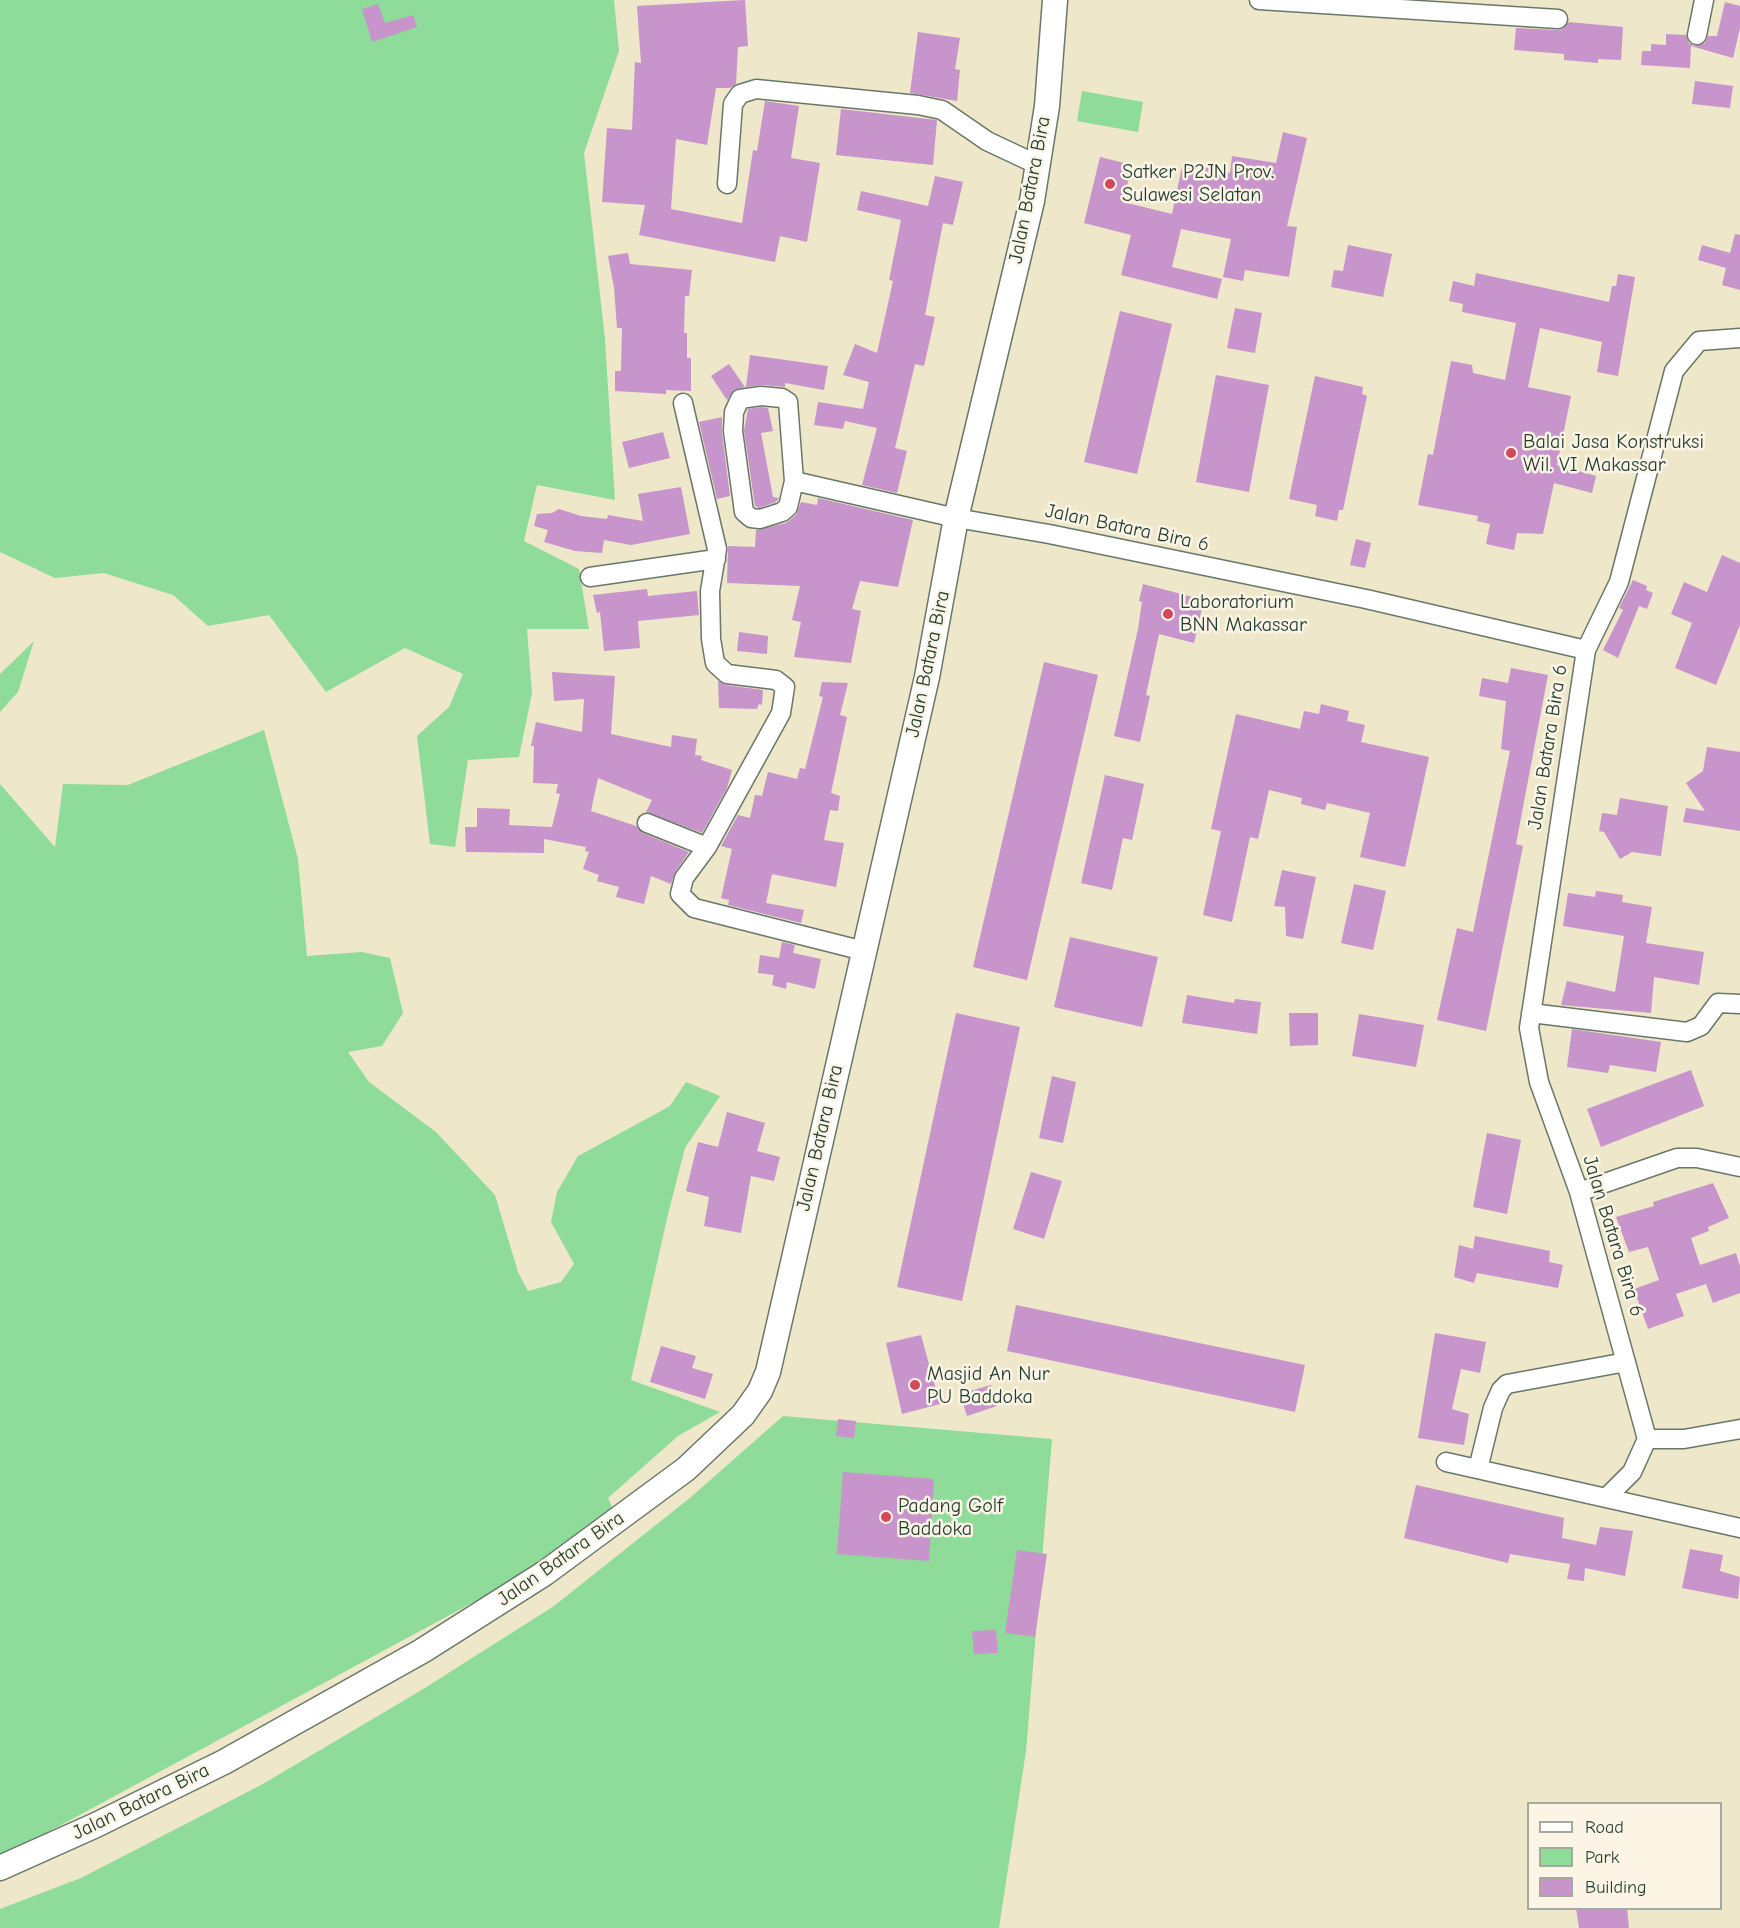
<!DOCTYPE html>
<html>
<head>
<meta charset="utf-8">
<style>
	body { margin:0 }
	#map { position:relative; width:1740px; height:1928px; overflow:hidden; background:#eee7c9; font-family:"Comic Neue",sans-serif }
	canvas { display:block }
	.legend { position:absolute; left:1527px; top:1802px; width:195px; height:108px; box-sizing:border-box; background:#fcf5e5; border:2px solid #a4ab9e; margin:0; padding:8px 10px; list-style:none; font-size:18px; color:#1f3d34 }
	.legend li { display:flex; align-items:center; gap:12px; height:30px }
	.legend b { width:30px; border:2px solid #a4ab9e }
</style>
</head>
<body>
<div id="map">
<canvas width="1740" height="1928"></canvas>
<ul class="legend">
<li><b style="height:8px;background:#fff"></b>Road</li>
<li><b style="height:16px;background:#8fdc9a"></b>Park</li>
<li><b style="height:16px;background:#c794cb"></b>Building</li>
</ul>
</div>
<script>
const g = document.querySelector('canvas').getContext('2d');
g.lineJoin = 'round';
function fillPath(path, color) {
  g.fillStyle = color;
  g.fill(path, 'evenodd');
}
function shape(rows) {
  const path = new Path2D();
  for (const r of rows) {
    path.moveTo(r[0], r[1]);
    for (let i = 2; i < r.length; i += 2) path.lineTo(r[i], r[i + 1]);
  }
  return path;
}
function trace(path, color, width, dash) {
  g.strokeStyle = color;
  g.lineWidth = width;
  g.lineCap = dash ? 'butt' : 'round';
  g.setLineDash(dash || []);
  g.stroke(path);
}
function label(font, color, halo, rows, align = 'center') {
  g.font = font + ' "Comic Neue",sans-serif';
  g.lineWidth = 5;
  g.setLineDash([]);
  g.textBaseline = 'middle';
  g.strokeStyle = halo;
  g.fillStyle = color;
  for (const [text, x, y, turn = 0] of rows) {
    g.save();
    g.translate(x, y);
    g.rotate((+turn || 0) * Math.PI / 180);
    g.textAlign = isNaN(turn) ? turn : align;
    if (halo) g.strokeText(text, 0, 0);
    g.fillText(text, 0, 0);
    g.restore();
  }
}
const green = shape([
	[0,0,614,0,619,51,584,153,605,339,615,500,537,485,524,541,579,569,589,629,527,629,532,693,519,757,468,760,455,847,430,844,417,736,449,707,463,674,405,648,326,692,269,615,208,626,173,595,104,573,55,578,0,552],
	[1082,91,1143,102,1138,132,1077,121],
	[34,641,18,692,0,712,0,674],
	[264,730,298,859,307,956,362,952,390,958,403,1013,382,1046,348,1052,369,1082,436,1132,495,1195,518,1272,528,1291,561,1282,574,1264,551,1222,557,1192,578,1156,670,1106,686,1082,720,1096,685,1148,668,1214,631,1380,720,1412,678,1436,608,1498,618,1519,594,1537,0,1858,0,784,55,847,63,784,128,785],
	[783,1416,1052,1439,1026,1751,999,1928,0,1928,0,1909,81,1878,261,1785,420,1691,554,1606,691,1497]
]);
const building = shape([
	[745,0,748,46,738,47,736,84,730,88,716,88,707,145,676,139,671,209,742,223,753,150,757,151,765,101,799,106,791,158,820,163,807,242,780,236,775,262,639,235,645,205,602,202,607,128,632,130,635,62,641,63,637,6],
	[1725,2,1740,6,1740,28,1733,58,1691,46,1690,68,1641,65,1642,51,1651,51,1651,44,1666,45,1666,34,1686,35,1689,43,1695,46,1705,43,1708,36,1717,36],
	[378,4,385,23,413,15,417,27,372,42,362,9],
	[1569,22,1623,27,1621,60,1598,59,1598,63,1564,60,1564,54,1514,50,1516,28,1558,30,1563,29],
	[918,32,960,38,955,69,960,70,957,101,910,93],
	[1695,81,1733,86,1730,108,1692,104],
	[841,109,937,120,933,165,836,155],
	[1283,132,1307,138,1287,226,1297,227,1289,277,1245,270,1243,281,1223,277,1231,239,1181,229,1172,267,1222,279,1217,299,1121,275,1131,235,1084,223,1100,157,1132,165,1123,202,1172,214,1183,162,1230,173,1232,156,1276,163],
	[935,176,963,182,953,225,943,223,925,315,935,317,924,366,915,364,895,448,907,451,897,493,862,485,877,428,845,421,843,429,814,425,818,402,863,409,869,382,843,375,855,344,877,353,893,281,889,280,901,220,857,210,861,191,928,206],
	[1735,234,1740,235,1740,290,1722,285,1726,268,1698,260,1702,245,1730,253],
	[1348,245,1392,254,1383,297,1331,287,1334,270,1343,271],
	[628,253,630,264,692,270,689,296,685,296,684,333,687,333,687,358,691,358,691,391,666,390,666,394,615,391,615,371,621,371,622,328,617,328,614,288,608,256],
	[1476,273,1609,302,1612,286,1616,286,1618,274,1635,277,1618,376,1597,372,1602,342,1540,328,1528,387,1571,396,1557,465,1596,476,1592,493,1554,483,1543,534,1517,533,1514,550,1486,544,1490,524,1477,521,1478,516,1418,505,1428,454,1433,455,1451,361,1472,365,1473,373,1505,380,1516,323,1462,312,1463,304,1449,301,1453,281,1474,286],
	[1235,308,1262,313,1255,353,1227,348],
	[1120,311,1172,324,1137,474,1084,462],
	[750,355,828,366,824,390,785,383,785,387,762,385,746,387],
	[729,364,745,387,734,390,727,400,711,376],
	[1216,375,1269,385,1249,492,1196,482],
	[1315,376,1363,387,1362,394,1367,396,1343,510,1339,510,1337,521,1315,516,1317,505,1289,499],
	[761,407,768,408,773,431,761,433,773,497,779,498,776,502,759,508,755,506,744,431,748,409],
	[722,417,722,433,730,496,717,499,699,422],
	[663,432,670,458,629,468,622,442],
	[681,487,690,534,631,545,604,540,602,553,575,551,544,542,548,530,534,526,537,514,552,513,559,509,581,516,607,519,608,515,643,521,638,494],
	[818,498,913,520,898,587,860,581,852,609,861,611,851,663,794,657,801,622,792,620,800,586,727,583,728,546,755,547,756,530,786,523,796,515,801,502,817,505],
	[1356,539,1371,543,1365,568,1350,565],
	[1722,555,1740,563,1740,625,1716,685,1675,668,1692,623,1671,614,1684,582,1707,592],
	[1633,580,1647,586,1646,590,1653,593,1647,609,1639,606,1618,658,1603,650,1623,610,1619,608],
	[1143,584,1204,600,1194,643,1159,634,1146,695,1150,696,1140,742,1114,736,1138,629,1142,602,1139,601],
	[647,589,648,596,697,591,699,615,638,621,640,648,604,651,600,612,597,613,593,595],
	[739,632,768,636,767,654,737,651],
	[1044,662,1098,675,1027,980,973,967],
	[1511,668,1548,675,1516,844,1523,846,1486,1031,1437,1020,1457,928,1473,932,1510,751,1501,749,1506,701,1479,696,1482,678,1508,683],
	[552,672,615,676,611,734,671,747,672,735,697,739,695,755,702,756,701,760,732,770,727,788,702,833,646,812,652,800,598,778,591,811,636,826,643,833,689,852,675,872,671,884,651,876,644,904,616,897,619,887,597,881,599,875,583,869,589,852,585,851,586,847,544,839,544,853,466,852,465,827,477,827,477,808,510,809,509,825,552,827,560,794,556,793,558,784,533,783,534,746,531,746,536,722,582,732,584,699,554,701],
	[718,681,726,685,763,690,762,705,759,704,757,709,719,708],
	[822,682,848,683,840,715,847,717,831,793,840,796,838,811,830,810,824,840,844,843,836,887,772,874,766,903,804,910,801,923,728,905,729,900,721,898,732,849,721,846,738,815,750,818,755,795,762,796,768,772,797,779,800,768,805,769,823,697,819,696],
	[1321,704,1349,711,1347,721,1365,725,1361,742,1429,757,1405,867,1360,857,1370,813,1327,803,1325,810,1301,804,1302,798,1269,790,1258,839,1250,837,1232,922,1203,915,1221,831,1211,829,1236,714,1300,729,1304,711,1319,714],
	[1707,747,1740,752,1740,831,1683,822,1686,808,1705,811,1686,783,1703,771],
	[1105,775,1144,784,1132,840,1123,838,1112,890,1081,883],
	[1620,798,1668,806,1661,856,1632,852,1620,859,1604,832,1599,831,1602,813,1617,815],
	[1282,870,1316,877,1303,939,1286,936,1285,907,1274,906],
	[1354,884,1386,891,1373,950,1341,943],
	[1596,891,1623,895,1622,902,1652,907,1646,943,1704,952,1699,985,1654,977,1651,1013,1561,1005,1567,981,1615,992,1624,936,1563,926,1568,893,1595,897],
	[1070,937,1158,957,1142,1027,1054,1007],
	[782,942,795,945,793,953,821,959,815,989,787,982,786,989,772,985,774,975,758,973,760,955,779,958],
	[1187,995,1234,1003,1235,999,1261,1002,1257,1034,1182,1023],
	[956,1013,1020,1027,962,1301,897,1287],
	[1289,1013,1318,1013,1318,1045,1290,1046],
	[1359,1014,1424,1025,1416,1067,1352,1056],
	[1572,1029,1661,1042,1656,1072,1610,1065,1608,1073,1567,1067],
	[1691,1070,1704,1106,1601,1147,1587,1109],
	[1052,1076,1076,1082,1063,1143,1039,1138],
	[727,1112,765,1123,757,1151,780,1157,774,1181,751,1176,741,1233,704,1226,709,1197,686,1191,698,1142,718,1147],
	[1487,1133,1521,1140,1507,1214,1473,1207],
	[1031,1172,1062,1181,1044,1239,1013,1229],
	[1713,1183,1729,1218,1708,1227,1709,1231,1691,1238,1700,1265,1736,1253,1740,1266,1740,1293,1713,1303,1706,1284,1676,1294,1684,1316,1648,1329,1634,1289,1659,1280,1648,1247,1629,1252,1616,1217,1654,1206,1653,1202],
	[1475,1236,1550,1251,1549,1262,1563,1265,1558,1288,1477,1273,1474,1283,1454,1277,1459,1245,1473,1249],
	[1016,1305,1305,1365,1295,1412,1007,1351],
	[1435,1333,1486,1342,1480,1373,1461,1369,1452,1409,1469,1414,1464,1445,1418,1438],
	[921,1335,940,1404,902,1414,886,1343],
	[661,1346,696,1356,692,1368,713,1374,705,1399,650,1382],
	[991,1385,997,1406,967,1416,960,1394],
	[838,1419,856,1421,854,1438,836,1436],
	[843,1472,934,1479,929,1561,837,1554],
	[1416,1485,1564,1518,1562,1538,1596,1545,1600,1527,1633,1531,1625,1576,1585,1568,1584,1581,1567,1579,1570,1564,1510,1554,1508,1563,1404,1538],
	[1690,1549,1723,1555,1720,1571,1740,1577,1738,1599,1682,1588],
	[1017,1550,1047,1554,1035,1637,1005,1633],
	[996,1630,998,1653,974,1654,972,1631],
	[1576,1908,1627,1908,1629,1928,1579,1928]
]);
const minor = shape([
	[1259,0,1558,19],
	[1697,35,1704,0],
	[727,184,733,104,740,94,756,89,918,105,942,110,987,141,1038,165],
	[683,403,717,549,710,591,711,639,715,663,727,674,776,680,785,687,781,713,707,847,684,878,680,894,694,908,864,951],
	[794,481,788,402,782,398,761,396,740,399,734,412,733,431,744,512,751,518,760,519,782,512,788,507,794,481,956,518,1049,534,1366,599,1586,650,1529,1028,1539,1082,1579,1192,1647,1439],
	[590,577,716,559],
	[1586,650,1619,582,1674,371,1699,341,1740,338],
	[647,823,707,847],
	[1531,1013,1687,1032,1701,1026,1718,1003,1740,1004],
	[1579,1192,1677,1158,1697,1158,1740,1167],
	[1647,1439,1684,1439,1740,1429],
	[1446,1462,1606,1498,1632,1472,1647,1439],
	[1478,1469,1493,1408,1501,1390,1507,1384,1626,1362],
	[1606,1498,1740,1528]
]);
const tertiary = shape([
	[0,1868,96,1825,224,1762,422,1651,545,1573,686,1469,743,1415,760,1391,768,1372,927,677,956,518,1032,201,1047,106,1055,0]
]);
const markers = [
	[1110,184,6,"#d1495b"],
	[1511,453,6,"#d1495b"],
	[1168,614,6,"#d1495b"],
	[915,1385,6,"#d1495b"],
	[886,1517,6,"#d1495b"]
];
const poiNames = [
	["Satker P2JN Prov.",1122,172],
	["Sulawesi Selatan",1122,195],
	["Balai Jasa Konstruksi",1523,442],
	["Wil. VI Makassar",1523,465],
	["Laboratorium",1180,602],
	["BNN Makassar",1180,625],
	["Masjid An Nur",927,1374],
	["PU Baddoka",927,1397],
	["Padang Golf",898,1506],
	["Baddoka",898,1529]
];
const streetNames = [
	["Jalan Batara Bira",1030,190,-79],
	["Jalan Batara Bira 6",1127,528,12],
	["Jalan Batara Bira",928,664,-78],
	["Jalan Batara Bira 6",1548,747,-81],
	["Jalan Batara Bira",820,1138,-77],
	["Jalan Batara Bira 6",1613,1236,73],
	["Jalan Batara Bira",561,1559,-35],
	["Jalan Batara Bira",141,1802,-26]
];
fillPath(green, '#8fdc9a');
fillPath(building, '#c794cb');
trace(minor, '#677868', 21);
trace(tertiary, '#677868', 27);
trace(minor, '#fff', 18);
trace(tertiary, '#fff', 24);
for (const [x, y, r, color] of markers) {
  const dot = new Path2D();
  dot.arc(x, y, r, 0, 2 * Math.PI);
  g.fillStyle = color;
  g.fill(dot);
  trace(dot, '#fcf5e5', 2);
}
label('20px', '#1f3d34', '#fcf5e5', poiNames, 'left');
label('20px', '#1f3d34', '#fcf5e5', streetNames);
</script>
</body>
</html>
